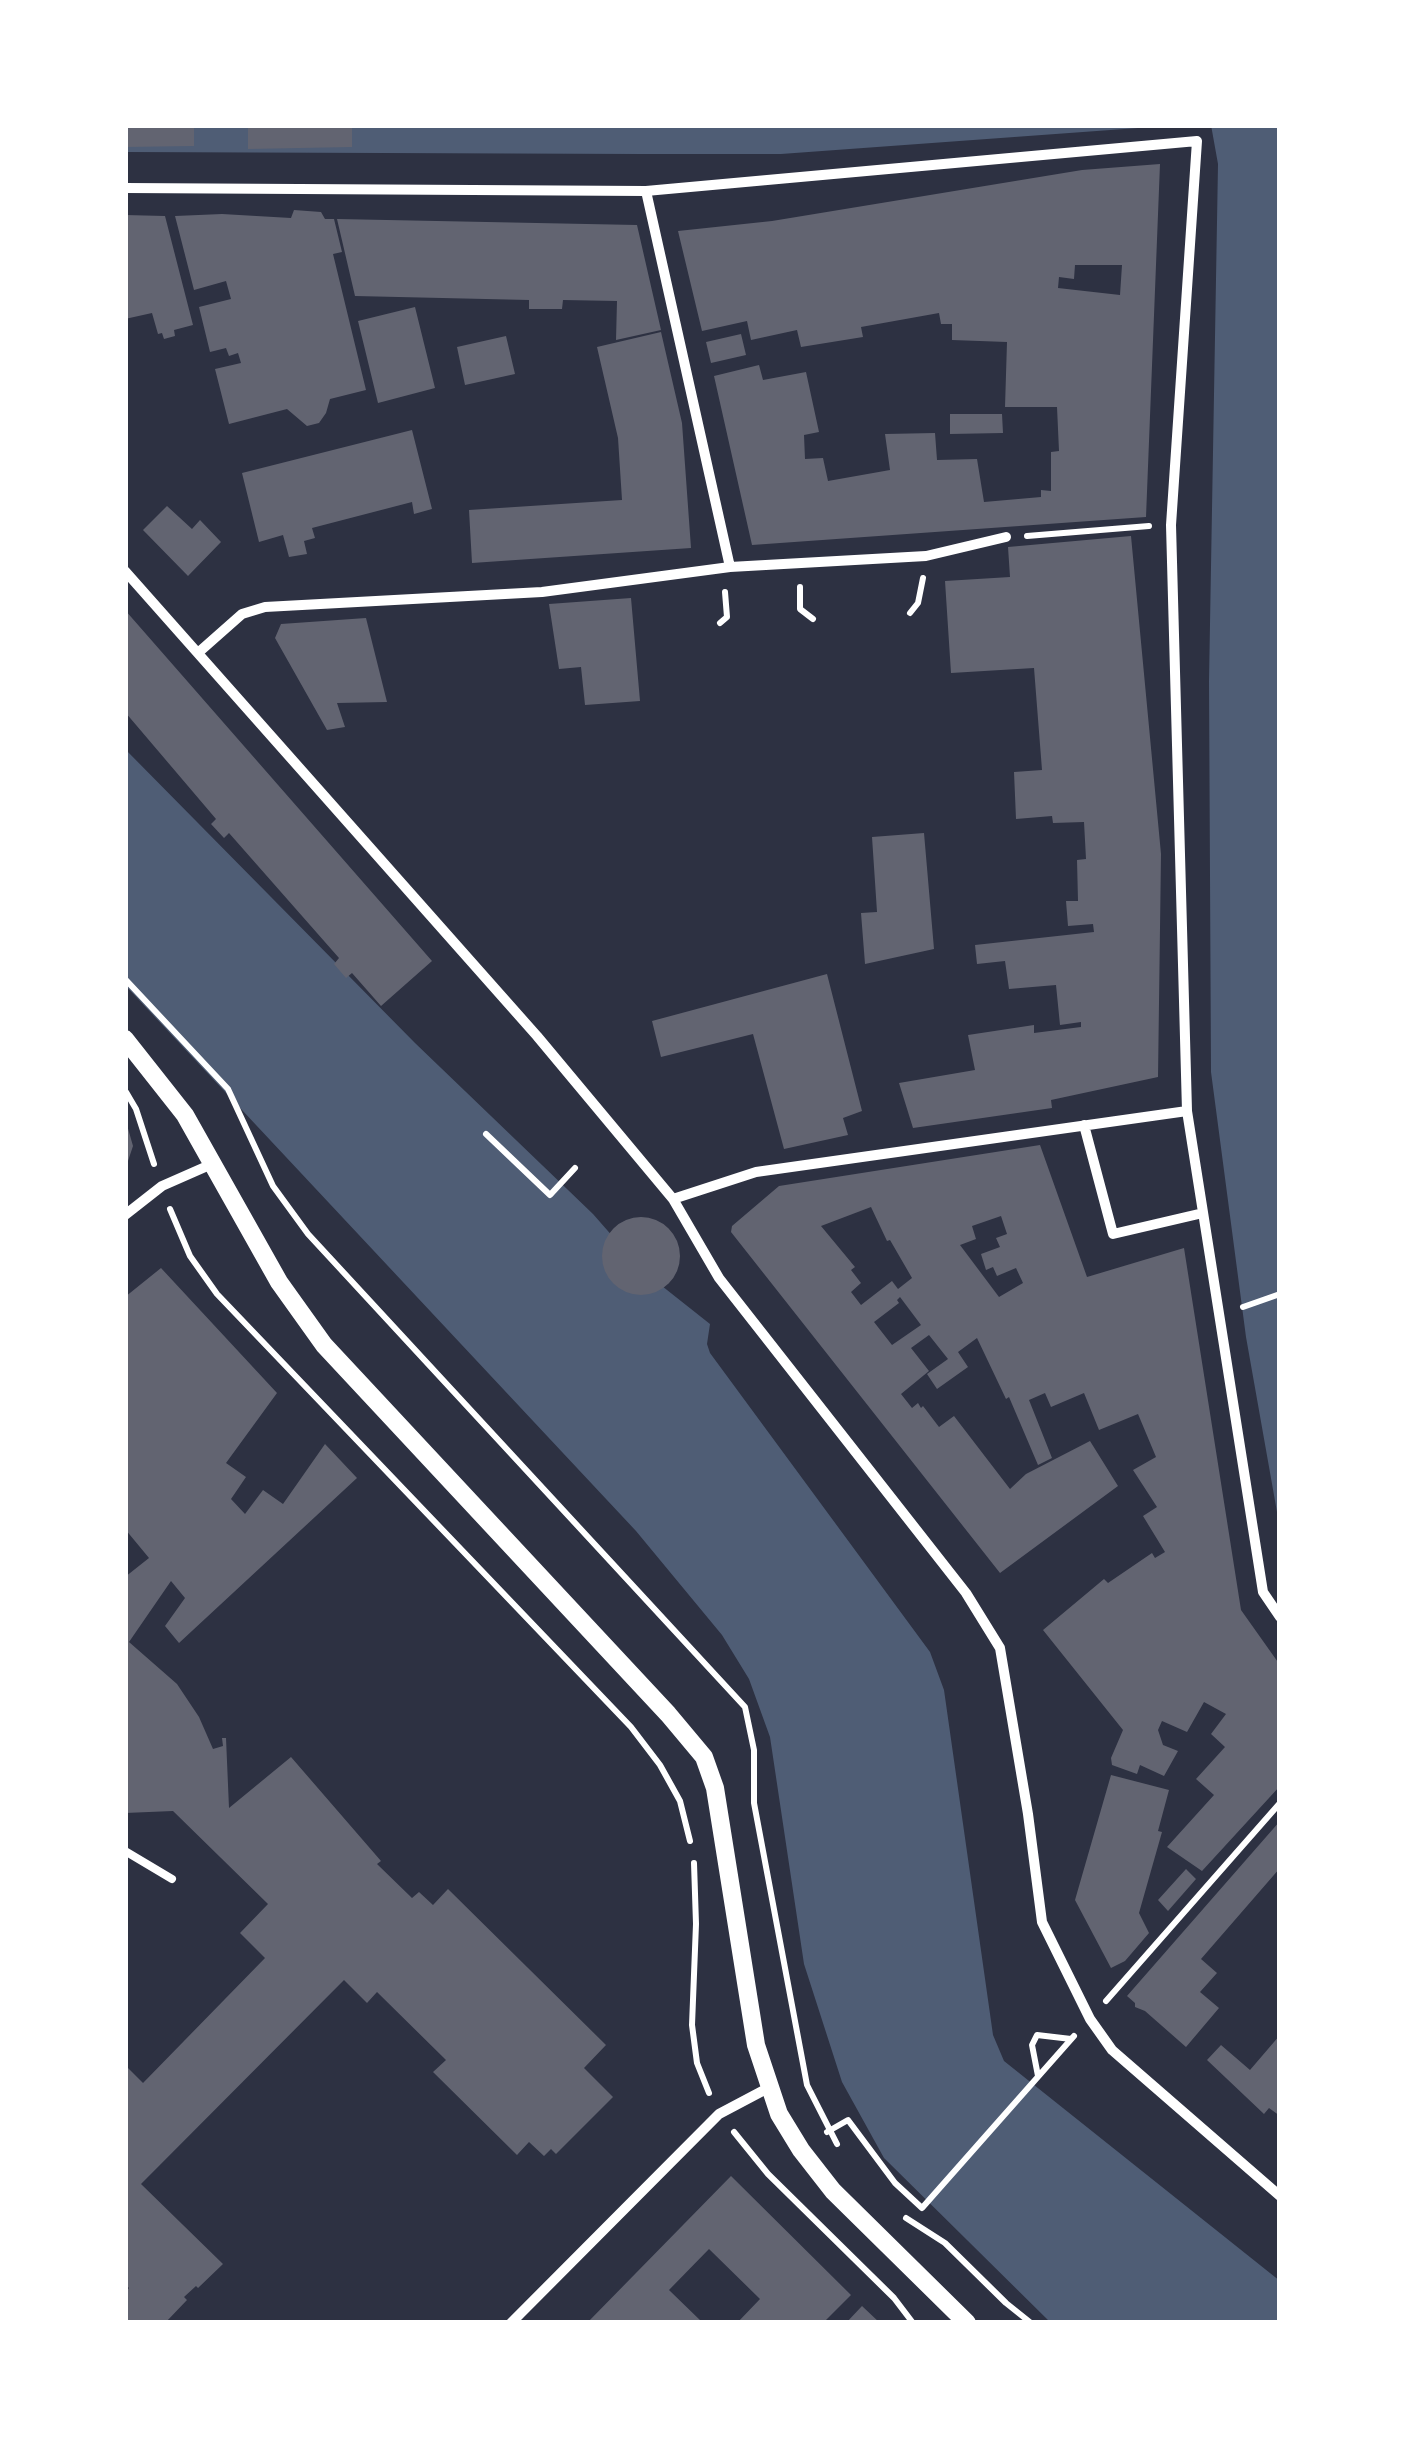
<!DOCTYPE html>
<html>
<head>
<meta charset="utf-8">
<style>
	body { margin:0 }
	#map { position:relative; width:1405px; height:2448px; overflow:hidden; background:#2d3142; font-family:"Titillium Web",sans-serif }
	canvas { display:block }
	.frame { position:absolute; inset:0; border:128px solid #fff; pointer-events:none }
</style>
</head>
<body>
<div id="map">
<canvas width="1405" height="2448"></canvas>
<div class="frame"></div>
</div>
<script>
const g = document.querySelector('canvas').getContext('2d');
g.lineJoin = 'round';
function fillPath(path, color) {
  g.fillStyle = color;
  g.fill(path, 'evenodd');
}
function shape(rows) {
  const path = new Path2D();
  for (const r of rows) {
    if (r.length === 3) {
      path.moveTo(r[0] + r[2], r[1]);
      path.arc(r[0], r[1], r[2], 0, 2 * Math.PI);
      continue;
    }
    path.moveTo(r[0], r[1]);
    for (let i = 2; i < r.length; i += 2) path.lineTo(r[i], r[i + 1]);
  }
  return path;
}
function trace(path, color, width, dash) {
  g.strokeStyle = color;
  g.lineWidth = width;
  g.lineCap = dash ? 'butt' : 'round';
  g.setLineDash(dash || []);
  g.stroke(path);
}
const water = shape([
	[125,125,1140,125,1138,128,781,154,638,154,125,152],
	[1211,125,1280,125,1280,1529,1246,1337,1211,1072,1209,681,1218,164],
	[125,749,415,1043,593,1214,643,1271,710,1324,707,1344,710,1353,930,1652,944,1690,993,2035,1004,2061,1280,2281,1280,2323,1051,2323,884,2158,842,2082,804,1964,770,1737,749,1679,722,1635,636,1531,125,985]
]);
const building = shape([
	[125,125,194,125,194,146,125,147],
	[248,125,352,125,352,147,248,149],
	[1160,164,1146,517,752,545,714,376,759,365,763,380,806,372,819,432,804,435,805,459,823,458,828,481,890,470,885,434,935,433,937,460,977,459,984,502,1041,497,1041,490,1051,491,1051,452,1059,451,1057,407,1005,407,1007,342,952,340,952,324,941,324,939,313,861,327,863,337,801,347,797,330,751,340,747,321,702,331,678,231,772,221,1082,170],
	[1075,265,1122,265,1120,295,1058,288,1059,277,1074,279],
	[294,210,321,212,325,219,334,219,342,252,333,254,366,390,330,399,326,413,319,423,307,426,287,409,229,424,215,369,241,363,238,353,229,356,226,348,210,352,199,307,231,299,226,281,194,290,175,216,222,214,291,218],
	[125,215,165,216,193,325,174,330,175,336,164,339,162,333,158,334,152,313,125,319],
	[337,219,637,225,661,330,616,340,617,301,563,300,562,309,529,309,529,300,355,296],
	[415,307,435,388,378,403,358,321],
	[661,332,682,423,691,548,472,563,469,510,622,500,618,438,597,347],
	[741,334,746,355,711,363,706,342],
	[506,336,515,374,465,385,457,347],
	[950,414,1002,414,1003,433,950,434],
	[412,430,432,509,414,514,412,502,312,528,315,538,304,541,307,554,289,557,283,535,259,542,242,473],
	[167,506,192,529,200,520,221,542,188,576,143,530],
	[1131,536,1161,854,1158,1077,1051,1100,1052,1108,913,1128,899,1083,975,1070,968,1035,1034,1025,1034,1033,1081,1027,1081,1022,1060,1025,1056,985,1009,989,1005,961,977,964,975,945,1094,932,1093,924,1068,926,1066,901,1078,901,1077,860,1086,859,1084,822,1053,823,1052,816,1016,819,1014,772,1042,770,1034,668,951,673,945,581,1010,577,1008,547],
	[631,598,640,701,585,705,581,667,559,669,549,604],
	[125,610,432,961,381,1006,352,973,346,978,334,964,339,958,229,833,224,838,211,824,216,819,125,712],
	[366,618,387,702,337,703,345,727,327,730,275,638,281,624],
	[924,833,934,949,865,964,861,913,877,912,872,837],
	[827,974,862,1111,843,1118,848,1135,784,1149,753,1034,661,1057,652,1021],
	[125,1118,133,1146,125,1170],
	[1040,1145,1087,1277,1184,1248,1241,1610,1280,1665,1280,1786,1202,1871,1167,1847,1214,1795,1196,1779,1225,1747,1211,1734,1226,1714,1204,1702,1187,1732,1162,1721,1158,1730,1163,1745,1178,1751,1164,1776,1140,1765,1137,1774,1112,1765,1111,1758,1123,1730,1043,1630,1104,1579,1108,1583,1152,1553,1155,1558,1165,1552,1143,1516,1157,1507,1133,1470,1156,1457,1138,1414,1099,1430,1084,1393,1051,1407,1045,1393,1029,1400,1052,1458,1038,1465,1009,1397,1006,1399,977,1338,958,1352,968,1367,937,1389,927,1374,948,1359,929,1335,911,1348,929,1371,901,1394,912,1408,918,1403,921,1408,923,1406,939,1427,954,1416,1010,1489,1026,1474,1090,1441,1118,1486,1000,1573,731,1232,732,1226,779,1186],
	[871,1207,887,1241,890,1240,912,1278,898,1289,892,1281,861,1305,851,1292,861,1283,851,1270,855,1267,821,1226],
	[1001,1216,1007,1234,996,1238,1000,1247,981,1254,986,1270,993,1267,997,1276,1016,1268,1023,1283,999,1297,960,1245,976,1239,972,1226],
	[900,1297,921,1325,892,1345,874,1322,899,1303,897,1300],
	[641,1256,39],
	[161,1268,277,1393,226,1463,246,1477,231,1499,245,1514,263,1490,283,1504,325,1444,357,1478,179,1643,165,1626,185,1598,171,1581,129,1642,177,1684,199,1717,213,1749,223,1746,222,1738,226,1738,229,1808,291,1757,381,1861,377,1864,412,1898,419,1892,433,1905,448,1889,606,2045,584,2068,613,2097,556,2154,551,2149,544,2156,529,2142,517,2155,433,2072,446,2060,377,1992,367,2003,344,1980,141,2184,223,2264,198,2288,196,2286,184,2297,187,2300,165,2323,125,2323,125,2293,129,2288,125,2284,125,2065,143,2083,265,1958,240,1933,268,1904,173,1811,125,1813,125,1577,149,1558,125,1529,125,1297],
	[1111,1775,1169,1790,1158,1831,1162,1832,1139,1913,1149,1933,1125,1961,1111,1968,1075,1900],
	[1280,1821,1280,1868,1201,1959,1217,1973,1200,1992,1219,2008,1186,2047,1145,2011,1135,2007,1135,2003,1127,1996],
	[1186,1869,1196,1879,1168,1911,1158,1900],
	[1280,2035,1280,2116,1269,2108,1264,2114,1207,2060,1221,2045,1250,2070],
	[731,2176,851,2295,823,2323,737,2323,760,2299,709,2249,669,2290,703,2323,587,2323],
	[862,2306,880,2323,846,2323]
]);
const path = shape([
	[1027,536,1149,526],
	[800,587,800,609,813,619],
	[910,613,918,603,923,578],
	[720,623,727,617,725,592],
	[125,979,228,1089,273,1186,308,1234,745,1707,754,1750,754,1803,807,2085,837,2144],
	[126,1092,136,1109,154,1164],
	[486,1134,550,1195,575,1168],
	[170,1209,190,1256,217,1294,631,1727,660,1765,680,1801,690,1841],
	[1243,1307,1280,1294],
	[694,1863,696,1924,692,2025,697,2063,709,2093],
	[1106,2001,1280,1803],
	[1038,2076,1032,2045,1037,2035,1071,2039],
	[734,2132,768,2174,894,2298,913,2323],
	[827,2132,848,2120,895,2183,922,2208,1074,2036],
	[906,2218,945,2243,1006,2303,1031,2323]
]);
const service = shape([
	[125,1851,172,1879]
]);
const minor = shape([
	[125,188,646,191,1197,141,1171,525,1187,1111,1263,1592,1280,1617],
	[646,191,730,567],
	[125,571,537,1036,673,1199,719,1278,966,1593,1000,1648,1028,1814,1042,1922,1090,2019,1112,2050,1280,2196],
	[199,652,242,614,265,607,542,592,730,567,926,556,1006,537],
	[1084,1125,1113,1234,1203,1213],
	[673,1199,756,1172,1187,1111],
	[125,1215,162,1186,212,1164],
	[511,2323,719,2114,770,2087]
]);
const tertiary = shape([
	[125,1039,185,1115,279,1282,324,1345,668,1714,704,1757,715,1788,756,2045,779,2114,801,2150,833,2191,967,2323]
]);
fillPath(water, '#4f5d75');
fillPath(building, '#626471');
trace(path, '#fff', 6);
trace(service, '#fff', 8);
trace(minor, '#fff', 10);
trace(tertiary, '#fff', 18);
</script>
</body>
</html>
